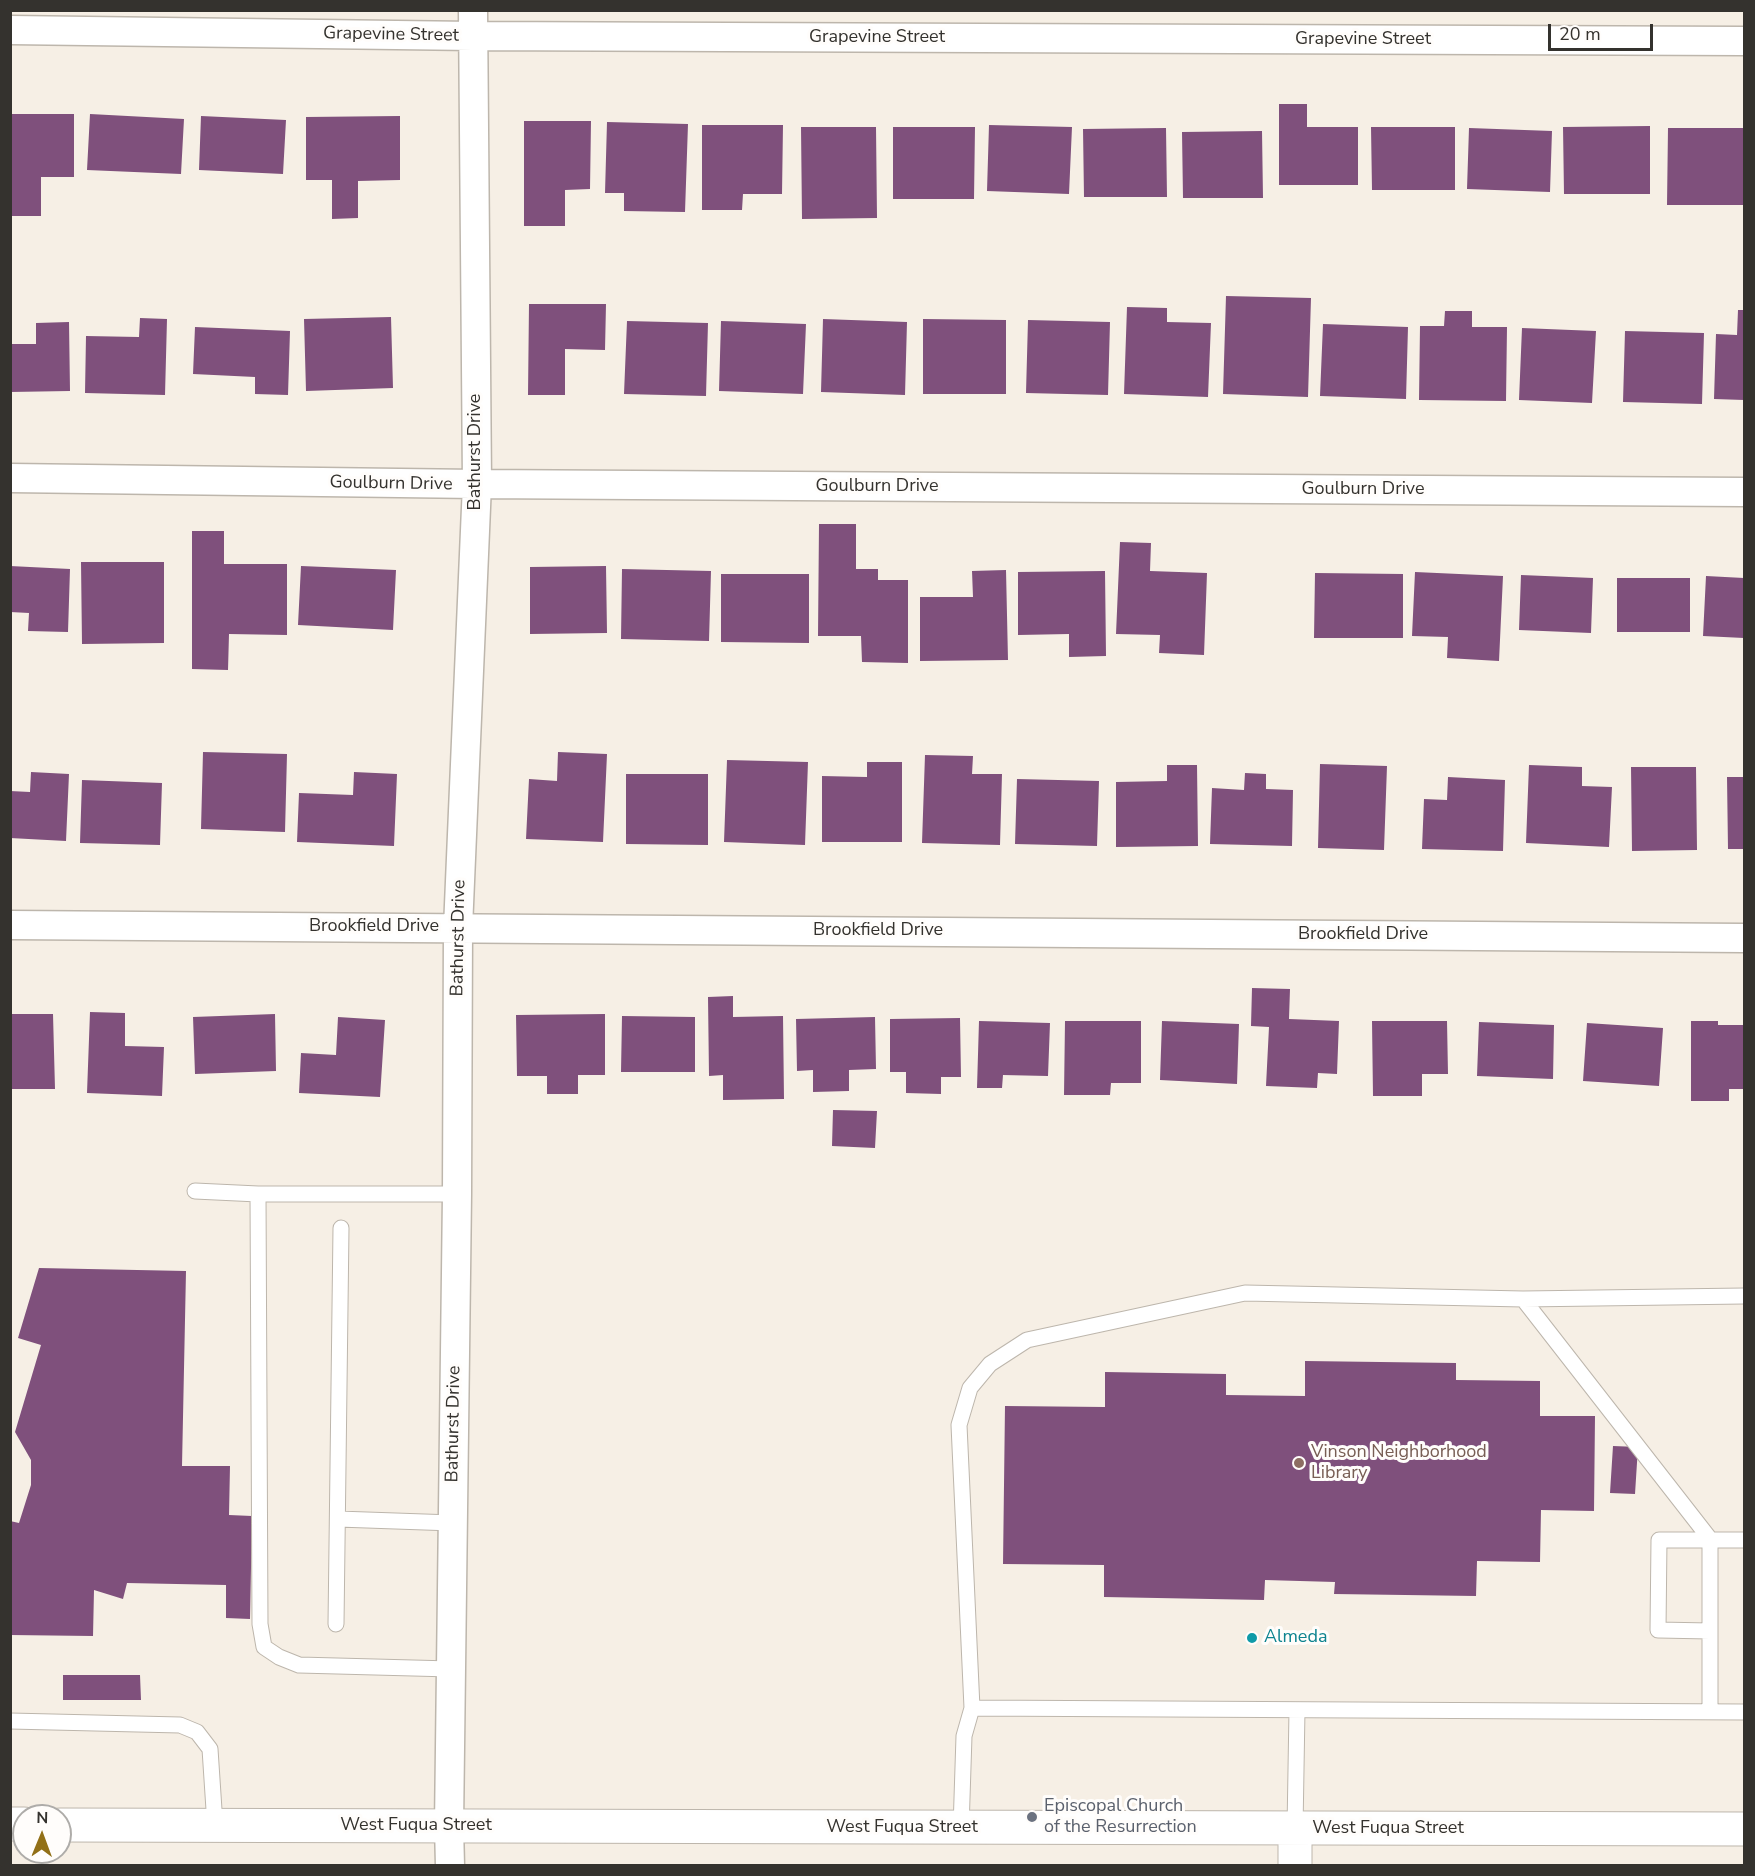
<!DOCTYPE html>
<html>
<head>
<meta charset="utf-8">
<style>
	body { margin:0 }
	#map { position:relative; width:1755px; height:1876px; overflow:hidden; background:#f6efe5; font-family:"Nunito Sans",sans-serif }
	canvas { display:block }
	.frame { position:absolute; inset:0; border:12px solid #34322e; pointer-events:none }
	.north { position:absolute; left:12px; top:1804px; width:60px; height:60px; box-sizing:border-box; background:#fffdfb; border:2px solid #aeaca9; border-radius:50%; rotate:1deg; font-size:16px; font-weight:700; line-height:24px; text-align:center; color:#34322e }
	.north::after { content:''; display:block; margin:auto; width:21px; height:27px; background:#927017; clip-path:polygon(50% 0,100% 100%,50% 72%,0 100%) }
	.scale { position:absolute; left:1548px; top:24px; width:105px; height:27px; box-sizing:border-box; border:3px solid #34322e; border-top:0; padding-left:8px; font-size:18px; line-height:21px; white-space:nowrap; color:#34322e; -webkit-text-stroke:4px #fffdfb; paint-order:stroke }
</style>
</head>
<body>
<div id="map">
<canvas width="1755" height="1876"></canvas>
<div class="frame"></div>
<div class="north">N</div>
<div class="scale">20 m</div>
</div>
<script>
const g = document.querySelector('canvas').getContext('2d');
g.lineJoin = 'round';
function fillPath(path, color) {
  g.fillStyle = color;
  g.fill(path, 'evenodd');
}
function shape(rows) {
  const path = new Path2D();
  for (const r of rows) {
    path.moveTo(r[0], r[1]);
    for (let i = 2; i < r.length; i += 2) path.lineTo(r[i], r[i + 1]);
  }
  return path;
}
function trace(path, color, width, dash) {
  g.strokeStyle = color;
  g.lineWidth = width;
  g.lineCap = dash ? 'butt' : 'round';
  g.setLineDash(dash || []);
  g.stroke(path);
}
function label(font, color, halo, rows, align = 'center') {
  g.font = font + ' "Nunito Sans",sans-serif';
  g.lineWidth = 6;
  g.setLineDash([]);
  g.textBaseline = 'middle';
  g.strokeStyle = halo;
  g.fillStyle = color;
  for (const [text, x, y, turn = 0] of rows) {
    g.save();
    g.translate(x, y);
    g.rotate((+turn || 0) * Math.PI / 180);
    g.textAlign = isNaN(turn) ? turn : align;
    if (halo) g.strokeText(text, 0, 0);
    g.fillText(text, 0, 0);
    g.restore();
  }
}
const building = shape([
	[1279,104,1307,104,1307,127,1358,127,1358,185,1279,185],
	[10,114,74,114,74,177,41,177,41,216,10,216],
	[90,114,184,119,181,174,87,170],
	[201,116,286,120,283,174,199,170],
	[400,116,400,180,358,181,358,218,332,219,332,180,306,180,306,117],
	[524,121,591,121,590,189,565,190,565,226,524,226],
	[607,122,688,124,685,212,624,211,624,193,605,193],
	[702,125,783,125,782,194,743,194,742,210,702,210],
	[989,125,1072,127,1069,194,987,191],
	[1650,126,1650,194,1564,194,1563,127],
	[801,127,876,127,877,218,802,219],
	[893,127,975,127,974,199,893,199],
	[1371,127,1455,127,1455,190,1372,190],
	[1166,128,1167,197,1084,197,1083,129],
	[1469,128,1552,131,1550,192,1467,189],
	[1668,128,1744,128,1744,205,1667,205],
	[1262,131,1263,198,1183,198,1182,132],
	[1226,296,1311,298,1308,397,1223,394],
	[529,304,606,304,605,350,565,349,565,395,528,395],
	[1127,307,1167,308,1167,322,1211,323,1208,397,1124,394],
	[1738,310,1744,310,1744,400,1714,399,1716,334,1737,335],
	[1445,311,1472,311,1472,327,1507,327,1506,401,1419,400,1420,326,1444,326],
	[391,317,393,388,306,391,304,319],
	[140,318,167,319,165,395,85,393,86,336,139,337],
	[823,319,907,322,905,395,821,392],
	[923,319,1006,320,1006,394,923,394],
	[1028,320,1110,322,1108,395,1026,393],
	[627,321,708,323,706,396,624,394],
	[721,321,806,324,803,394,719,391],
	[69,322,70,391,10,392,10,344,36,344,36,323],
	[1323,324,1408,327,1406,399,1320,396],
	[195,327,290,331,288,395,255,394,255,377,193,374],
	[1522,328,1596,331,1592,403,1519,400],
	[1625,331,1704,333,1702,404,1623,402],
	[819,524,856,524,856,569,878,569,878,580,908,580,908,663,862,662,861,636,818,636],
	[192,531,224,531,224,564,287,564,287,635,229,634,228,670,192,669],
	[1120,542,1151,543,1150,571,1207,573,1204,655,1159,653,1160,635,1116,634],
	[81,562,164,562,164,643,82,644],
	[10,566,70,569,68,632,28,631,29,613,10,612],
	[301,566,396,570,393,630,298,625],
	[606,566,607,633,530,634,530,567],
	[622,569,711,571,709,641,621,639],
	[1006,570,1008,660,920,661,920,597,973,597,972,571],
	[1105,571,1106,656,1069,657,1069,634,1018,635,1018,572],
	[1415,572,1503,576,1499,661,1447,658,1448,637,1412,636],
	[1315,573,1403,574,1403,638,1314,638],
	[721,574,809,574,809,643,721,642],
	[1521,575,1593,578,1591,633,1519,630],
	[1706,576,1744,578,1744,638,1703,636],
	[1617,578,1690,578,1690,632,1617,632],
	[203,752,287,754,285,832,201,829],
	[558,752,607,754,603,842,526,839,529,779,557,781],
	[925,755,973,756,972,774,1002,774,1000,845,922,843],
	[727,760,808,762,805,845,724,842],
	[867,762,902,762,902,842,822,842,822,776,867,777],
	[1320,764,1387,766,1384,850,1318,848],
	[1167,765,1197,765,1198,846,1116,847,1116,782,1167,781],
	[1529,765,1582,767,1582,786,1612,787,1609,847,1526,843],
	[1631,767,1696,767,1697,850,1632,851],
	[31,772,69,774,66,841,10,838,10,791,30,792],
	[354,772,397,774,394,846,297,842,299,793,353,795],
	[1245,773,1266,774,1266,789,1293,790,1292,846,1210,844,1212,788,1244,790],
	[626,774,708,774,708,845,626,844],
	[1448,777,1505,780,1503,851,1422,849,1424,799,1447,800],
	[1727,777,1744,777,1744,849,1728,849],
	[1017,779,1099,781,1097,846,1015,844],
	[82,780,162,783,160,845,80,843],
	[1252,988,1290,989,1289,1019,1339,1021,1337,1074,1318,1073,1317,1088,1266,1086,1269,1027,1251,1026],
	[733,996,733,1017,783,1016,784,1099,723,1100,723,1075,709,1076,708,997],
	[90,1012,125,1013,125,1046,164,1047,162,1096,87,1093],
	[10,1014,53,1014,55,1089,10,1089],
	[275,1014,276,1071,195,1074,193,1017],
	[605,1014,605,1075,578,1075,578,1094,547,1094,547,1076,517,1076,516,1015],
	[622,1016,695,1017,695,1072,621,1072],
	[338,1017,385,1020,380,1097,299,1093,301,1053,336,1055],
	[875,1017,876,1069,849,1070,849,1091,813,1092,813,1070,797,1071,796,1019],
	[960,1018,961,1077,941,1077,941,1094,906,1093,906,1072,890,1072,890,1019],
	[979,1021,1050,1023,1048,1076,1003,1075,1002,1088,977,1088],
	[1065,1021,1141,1021,1141,1083,1111,1083,1110,1095,1064,1095],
	[1162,1021,1239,1024,1237,1084,1160,1080],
	[1372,1021,1447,1021,1448,1074,1422,1074,1422,1096,1373,1096],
	[1691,1021,1718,1021,1718,1025,1744,1025,1744,1089,1729,1089,1729,1101,1691,1101],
	[1479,1022,1554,1025,1553,1079,1477,1076],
	[1587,1023,1663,1028,1659,1086,1583,1081],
	[833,1110,877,1111,875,1148,832,1146],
	[39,1268,186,1271,182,1466,230,1466,229,1515,252,1516,250,1619,226,1618,226,1585,127,1583,123,1599,94,1590,93,1636,10,1635,10,1521,19,1523,31,1485,31,1460,15,1432,41,1345,18,1338],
	[1305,1361,1456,1363,1456,1380,1540,1381,1540,1416,1595,1416,1594,1511,1541,1510,1540,1562,1477,1561,1476,1596,1334,1594,1335,1582,1265,1580,1264,1600,1104,1597,1104,1565,1003,1564,1005,1406,1105,1407,1105,1372,1226,1374,1226,1395,1305,1396],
	[1613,1446,1638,1447,1635,1494,1610,1493],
	[63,1675,140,1675,141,1700,63,1700]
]);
const lane = shape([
	[195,1191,258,1194,457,1194],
	[258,1194,260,1624,264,1647,279,1657,299,1665,451,1669],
	[1523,1299,1710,1539,1710,1712],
	[338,1519,453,1523],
	[336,1624,341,1228],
	[1710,1631,1658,1630,1659,1540,1744,1540],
	[972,1708,959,1425,970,1388,990,1364,1027,1340,1245,1293,1523,1299,1744,1296],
	[10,1721,180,1725,197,1732,210,1749,215,1825],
	[961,1829,964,1736,972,1708,1744,1712],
	[1295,1829,1297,1710]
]);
const street = shape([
	[10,30,473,36,1744,41],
	[10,478,477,484,1744,492],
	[10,925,1744,938],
	[450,1866,449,1826,457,1194,458,928,477,484,473,10]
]);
const secondary = shape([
	[10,1824,24,1824],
	[60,1825,1744,1829],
	[1295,1866,1295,1829]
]);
const markers = [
	[1299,1463,6,"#8d6e63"],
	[1252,1638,6,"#0f9aa8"],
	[1032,1817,6,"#6b7280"]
];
const streetNames = [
	["Grapevine Street",391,35,1],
	["Grapevine Street",877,38],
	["Grapevine Street",1363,40],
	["Bathurst Drive",476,452,-90],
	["Goulburn Drive",391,484,1],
	["Goulburn Drive",877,487],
	["Goulburn Drive",1363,490],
	["Brookfield Drive",374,927],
	["Brookfield Drive",878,931],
	["Brookfield Drive",1363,935],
	["Bathurst Drive",459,938,-89],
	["Bathurst Drive",454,1424,-89],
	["West Fuqua Street",416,1826],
	["West Fuqua Street",902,1828],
	["West Fuqua Street",1388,1829]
];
const educationNames = [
	["Vinson Neighborhood",1311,1453],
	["Library",1311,1474]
];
const cultureNames = [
	["Almeda",1264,1638]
];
const worshipNames = [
	["Episcopal Church",1044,1807],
	["of the Resurrection",1044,1828]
];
fillPath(building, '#7f507c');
trace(lane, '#bdb6ac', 17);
trace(street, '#bdb6ac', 31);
trace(secondary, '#bdb6ac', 35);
trace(lane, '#fff', 15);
trace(street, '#fff', 28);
trace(secondary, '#fff', 33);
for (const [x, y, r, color] of markers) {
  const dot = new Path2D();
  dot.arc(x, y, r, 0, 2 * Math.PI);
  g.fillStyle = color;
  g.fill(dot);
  trace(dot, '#fffdfb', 2);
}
label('18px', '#34322e', '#fffdfb', streetNames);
label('18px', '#785e54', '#fffdfb', educationNames, 'left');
label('18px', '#0d838f', '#fffdfb', cultureNames, 'left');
label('18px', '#5b616d', '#fffdfb', worshipNames, 'left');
</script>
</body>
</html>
